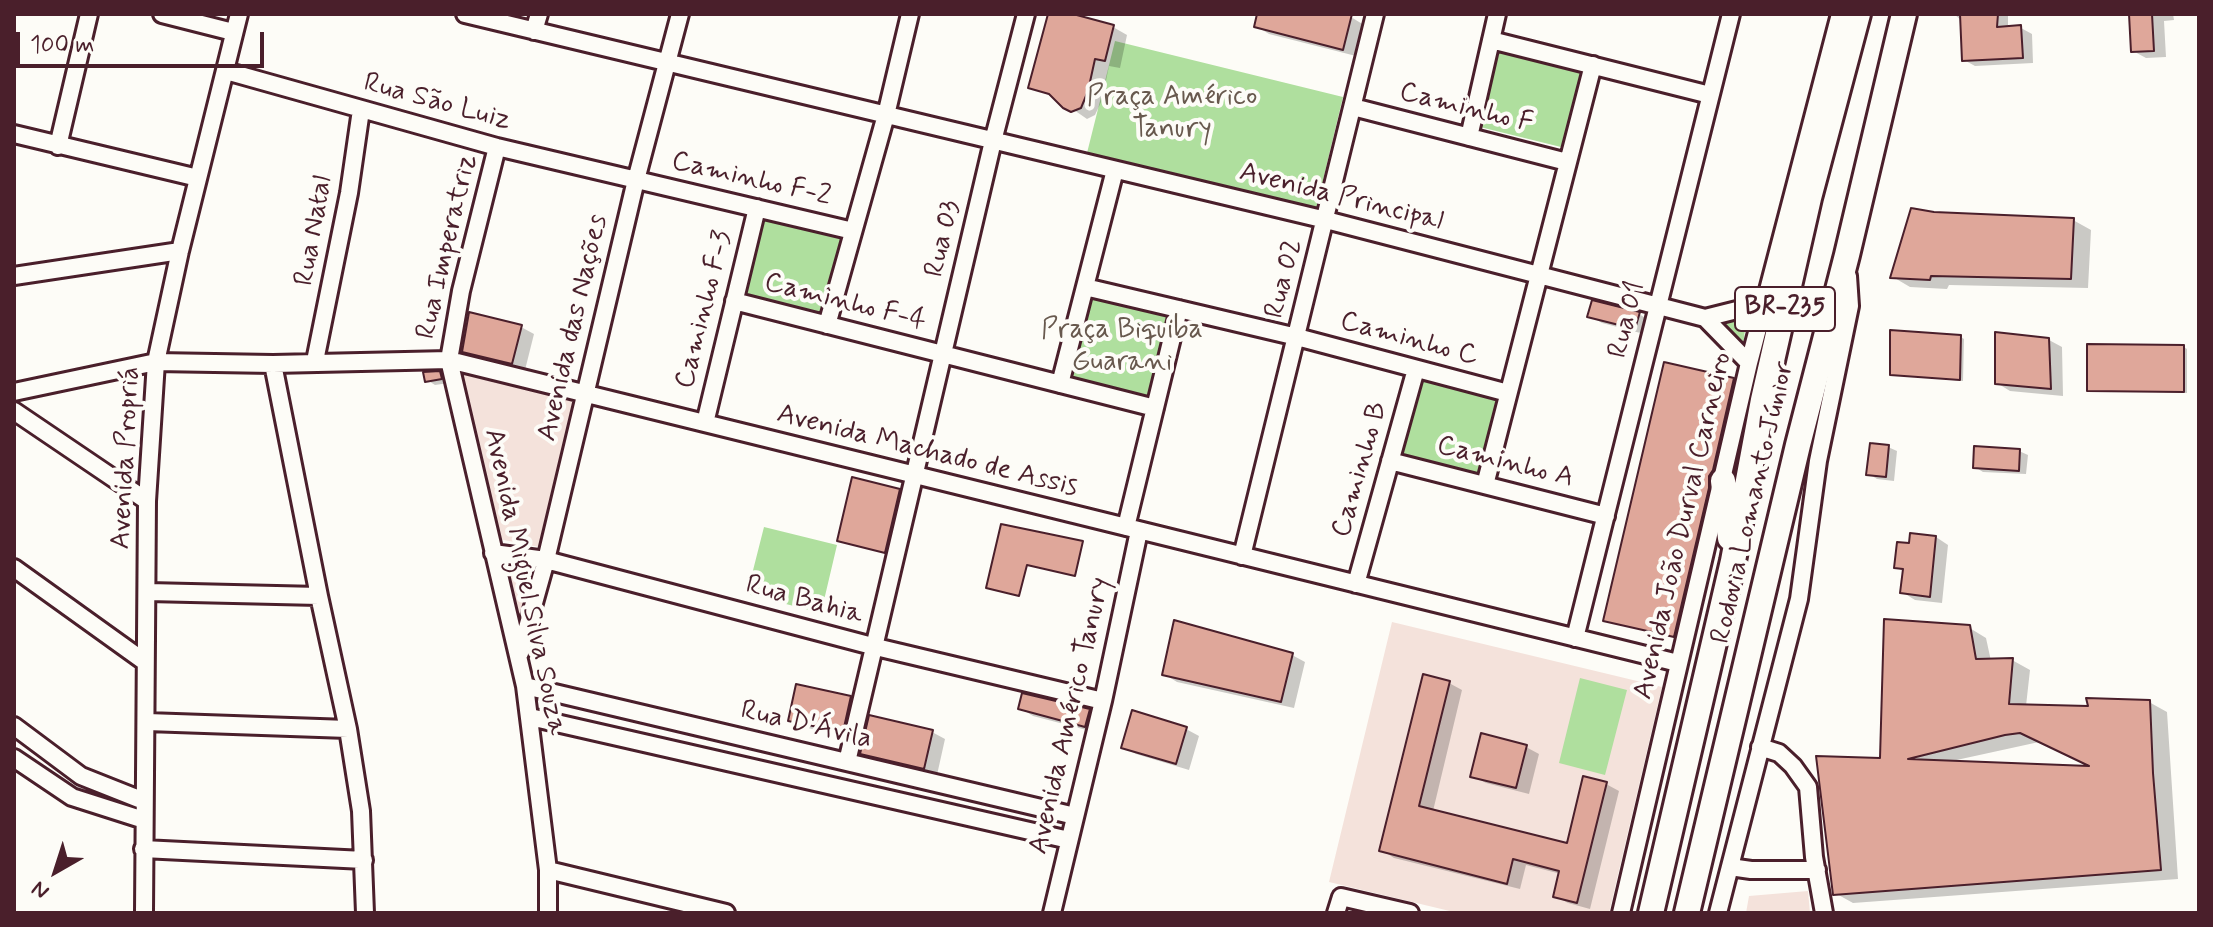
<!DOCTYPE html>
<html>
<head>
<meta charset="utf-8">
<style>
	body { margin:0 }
	#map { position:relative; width:2213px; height:927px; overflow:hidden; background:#fdfcf7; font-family:Mynerve,sans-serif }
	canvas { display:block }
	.frame { position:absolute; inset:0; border:16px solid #4a1f2b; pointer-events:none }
	.north { position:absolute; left:16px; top:831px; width:80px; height:80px; -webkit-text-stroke:6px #fdfcf7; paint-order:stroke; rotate:219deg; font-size:22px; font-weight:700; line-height:32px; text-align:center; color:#4a1f2b }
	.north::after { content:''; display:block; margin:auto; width:28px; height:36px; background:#4a1f2b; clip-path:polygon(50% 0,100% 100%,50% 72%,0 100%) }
	.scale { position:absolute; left:16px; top:32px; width:248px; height:36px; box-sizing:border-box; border:4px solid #4a1f2b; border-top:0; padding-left:10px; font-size:24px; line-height:28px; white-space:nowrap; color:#4a1f2b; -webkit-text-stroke:6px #fdfcf7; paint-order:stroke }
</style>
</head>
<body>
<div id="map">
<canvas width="2213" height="927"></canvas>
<div class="frame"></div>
<div class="north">N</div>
<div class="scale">100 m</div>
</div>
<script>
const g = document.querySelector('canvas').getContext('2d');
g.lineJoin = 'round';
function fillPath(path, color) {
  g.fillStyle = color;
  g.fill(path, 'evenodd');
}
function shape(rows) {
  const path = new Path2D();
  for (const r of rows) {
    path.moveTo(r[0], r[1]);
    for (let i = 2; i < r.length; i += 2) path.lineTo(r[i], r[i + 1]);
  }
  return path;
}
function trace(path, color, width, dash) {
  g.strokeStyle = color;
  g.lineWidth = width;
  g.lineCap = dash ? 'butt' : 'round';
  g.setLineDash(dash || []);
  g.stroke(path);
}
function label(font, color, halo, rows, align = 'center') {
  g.font = font + ' Mynerve,sans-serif';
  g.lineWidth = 8;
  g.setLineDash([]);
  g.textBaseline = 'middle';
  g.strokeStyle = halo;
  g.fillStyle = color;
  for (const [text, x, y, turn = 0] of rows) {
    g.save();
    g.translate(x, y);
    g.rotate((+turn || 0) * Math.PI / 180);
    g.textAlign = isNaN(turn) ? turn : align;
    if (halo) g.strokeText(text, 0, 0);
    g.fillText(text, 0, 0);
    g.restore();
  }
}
const built = shape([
	[453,367,574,399,539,547,489,537],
	[499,560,541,565,519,641],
	[1392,622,1662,687,1609,913,1458,913,1329,882],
	[1808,891,1810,913,1746,913,1749,896]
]);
const green = shape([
	[1115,41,1343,97,1316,209,1087,153],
	[1501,45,1585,68,1565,148,1480,127],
	[758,212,846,235,824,318,737,295],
	[1089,294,1175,315,1155,400,1068,379],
	[1747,315,1743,345,1729,334,1726,324,1729,318],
	[1422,373,1502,394,1480,479,1400,458],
	[764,527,837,545,821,613,747,594],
	[1580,678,1627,690,1605,775,1559,763]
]);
const shadow = shape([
	[1050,14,1073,14,1113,27,1127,35,1120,68,1109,66,1102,100,1095,115,1087,119,1058,99,1030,87],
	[1259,14,1346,14,1364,25,1356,56,1269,34,1256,26],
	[1954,14,2008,14,2008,28,2021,28,2032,34,2033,63,1975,66,1964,60,1962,21],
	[2131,14,2173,14,2174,20,2164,21,2166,57,2146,58,2133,51],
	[1933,214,2073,220,2091,230,2088,288,1949,285,1947,289,1910,287,1893,277],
	[1639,314,1652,322,1648,335,1602,323,1590,316],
	[521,327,534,334,525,370,477,358,464,351],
	[1961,337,1964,339,1963,381,1892,374],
	[2049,340,2062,347,2063,396,2010,391,1997,383],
	[2184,347,2187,349,2187,393,2089,390],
	[440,373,448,378,449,383,435,385,427,380],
	[1888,447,1897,451,1894,481,1877,479,1869,474],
	[2019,451,2028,455,2026,474,1983,472,1975,467],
	[1936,537,1948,545,1942,603,1915,600,1902,592,1905,572,1896,567,1910,545],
	[1968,627,1986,638,1991,661,2012,660,2030,670,2026,706,2091,708,2149,702,2167,712,2178,879,1853,903,1835,893,1882,760],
	[2039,742,2094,768,1952,761],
	[1292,655,1305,662,1294,708,1177,682,1164,674],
	[1449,683,1462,690,1433,811,1568,845,1606,784,1619,791,1590,909,1568,903,1555,896,1561,874,1526,865,1520,889,1394,858,1382,850],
	[851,698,863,705,856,738,803,727,790,720],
	[1020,708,1089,711,1102,718,1098,733,1033,716],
	[1186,729,1199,736,1189,770,1136,754,1123,747],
	[932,732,945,739,937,775,875,760,862,753],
	[1526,747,1539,754,1529,794,1486,783,1473,776]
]);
const building = shape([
	[1048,14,1073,14,1114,25,1105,61,1095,59,1088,91,1081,108,1071,112,1063,108,1049,94,1028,88,1048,14],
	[1257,14,1352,14,1343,50,1254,27,1257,14],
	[1960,14,1998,14,1997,27,2021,25,2023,58,1962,61,1960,14],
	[2129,14,2152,14,2154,51,2131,52,2129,14],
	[1911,208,1934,212,2074,218,2071,279,1931,276,1930,280,1890,278,1911,208],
	[1592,300,1640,312,1635,329,1587,317,1592,300],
	[469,312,522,325,512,364,462,352,469,312],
	[1890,330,1961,335,1960,380,1890,375,1890,330],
	[1995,332,2049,338,2051,389,1995,384,1995,332],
	[2087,344,2184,345,2184,392,2087,391,2087,344],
	[1664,362,1734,378,1713,470,1709,476,1709,488,1674,637,1603,621,1664,362],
	[440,371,442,379,425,382,423,372,440,371],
	[1870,443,1889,445,1886,477,1866,475,1870,443],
	[1974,446,2020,449,2019,471,1973,468,1974,446],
	[852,477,900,489,885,553,837,541,852,477],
	[1001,524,1083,541,1075,576,1027,565,1019,596,986,588,1001,524],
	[1910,533,1936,536,1930,597,1900,593,1903,569,1894,568,1897,542,1909,543,1910,533],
	[1884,619,1970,625,1976,659,2013,658,2009,704,2088,706,2086,698,2150,700,2153,773,2161,870,1833,895,1816,756,1880,758,1884,619],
	[2020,733,2089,766,1908,759,2005,735,2020,733],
	[1174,620,1293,653,1281,702,1162,675,1174,620],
	[1423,674,1450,681,1419,806,1567,843,1583,776,1607,782,1577,903,1553,897,1559,871,1513,859,1507,884,1379,851,1423,674],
	[796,684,851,696,843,732,788,721,796,684],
	[1022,693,1090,709,1085,727,1018,709,1022,693],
	[1132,710,1187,727,1176,764,1121,748,1132,710],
	[869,715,933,730,924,769,860,754,869,715],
	[1481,733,1527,745,1516,788,1470,777,1481,733]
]);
const minor = shape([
	[162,14,233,32],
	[465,14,1326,220,1705,318,1749,363],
	[534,31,539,14],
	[1491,40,1710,95],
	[226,71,497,147,853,231],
	[1353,107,1567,162],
	[14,134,198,178],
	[1469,137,1497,14],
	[58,146,89,14],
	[497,147,461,291,449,360,525,686,548,870,548,913],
	[14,276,180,251],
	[1085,287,1297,337,1508,393],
	[734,301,1155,408],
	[1705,318,1749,307,1763,307],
	[827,325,886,115,910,14],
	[315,361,349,193,361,110],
	[273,364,319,596,348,729,361,811,365,913],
	[1060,384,1115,170],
	[14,392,156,362,273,364,449,360,1678,663],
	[14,411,147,501],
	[705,423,757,208],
	[1390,461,1606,516],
	[1485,485,1593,65],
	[1126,527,1179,309],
	[493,553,546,560,876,647,1103,701],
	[1242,556,1375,14],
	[14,568,145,662],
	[1356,584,1416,369],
	[148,592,319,596],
	[1575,638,1731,14],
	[520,653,546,560,636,180,680,14],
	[525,686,1075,816],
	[530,717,1069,840],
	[147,722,348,729],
	[14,726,81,776,144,801],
	[1760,747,1779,753,1793,766,1808,787,1814,857,1824,913],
	[14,758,72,797,144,820],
	[847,762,993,141,1026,14],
	[143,849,364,860],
	[1730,867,1751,870,1817,870],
	[548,870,726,913],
	[144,913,147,501,156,362,180,251,239,14],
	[1052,913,1103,701,1139,531],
	[1336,913,1341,897,1410,913],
	[1621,913,1749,363,1840,14],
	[1718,913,1799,599,1818,461,1850,306,1848,276]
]);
const highway = shape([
	[1723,481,1730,538],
	[1651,913,1733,561,1763,400,1809,198,1858,14],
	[1687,913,1798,445,1847,255,1904,14]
]);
const shields = [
	[1785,309,100]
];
const shieldNames = [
	["BR-235",1785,309]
];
const parkNames = [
	["Praça Américo",1172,98],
	["Tanury",1172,130],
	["Praça Biquiba",1122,331],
	["Guarani",1122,363]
];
const streetNames = [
	["Rua São Luiz",437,103,15],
	["Caminho F",1466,109,14],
	["Caminho F-2",751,180,13],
	["Avenida Principal",1341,198,14],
	["Rua Natal",315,231,-80],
	["Rua 03",944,239,-77],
	["Rua Imperatriz",448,247,-77],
	["Rua 02",1285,279,-76],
	["Caminho F-4",845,303,14],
	["Caminho F-3",705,310,-76],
	["Rua 01",1628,320,-76],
	["Avenida das Nações",574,328,-77],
	["Caminho C",1409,340,15],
	["Avenida Machado de Assis",927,452,14],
	["Avenida Propriá",127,458,-87],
	["Caminho A",1505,463,14],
	["Caminho B",1361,470,-74],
	["Rodovia Lomanto Júnior",1754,503,-77],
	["Avenida João Durval Carneiro",1684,526,-77],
	["Avenida Miguel Silva Souza",524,582,78],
	["Rua Bahia",804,601,15],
	["Avenida Américo Tanury",1071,716,-77],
	["Rua D'Ávila",806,726,13]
];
fillPath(built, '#f4e2db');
fillPath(green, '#afdf9e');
fillPath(shadow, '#0003');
fillPath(building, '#dfa79a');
trace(building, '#4a1f2b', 2);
trace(minor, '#4a1f2b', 22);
trace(highway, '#4a1f2b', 30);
trace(minor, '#fdfcf7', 16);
trace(highway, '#fdfcf7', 24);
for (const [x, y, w] of shields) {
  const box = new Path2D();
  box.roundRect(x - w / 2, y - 22, w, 44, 6);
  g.fillStyle = '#fdfcf7';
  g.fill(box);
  trace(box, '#4a1f2b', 2);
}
label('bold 26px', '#4a1f2b', null, shieldNames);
label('28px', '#68594e', '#fdfcf7', parkNames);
label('28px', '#4a1f2b', '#fdfcf7', streetNames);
</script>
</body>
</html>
